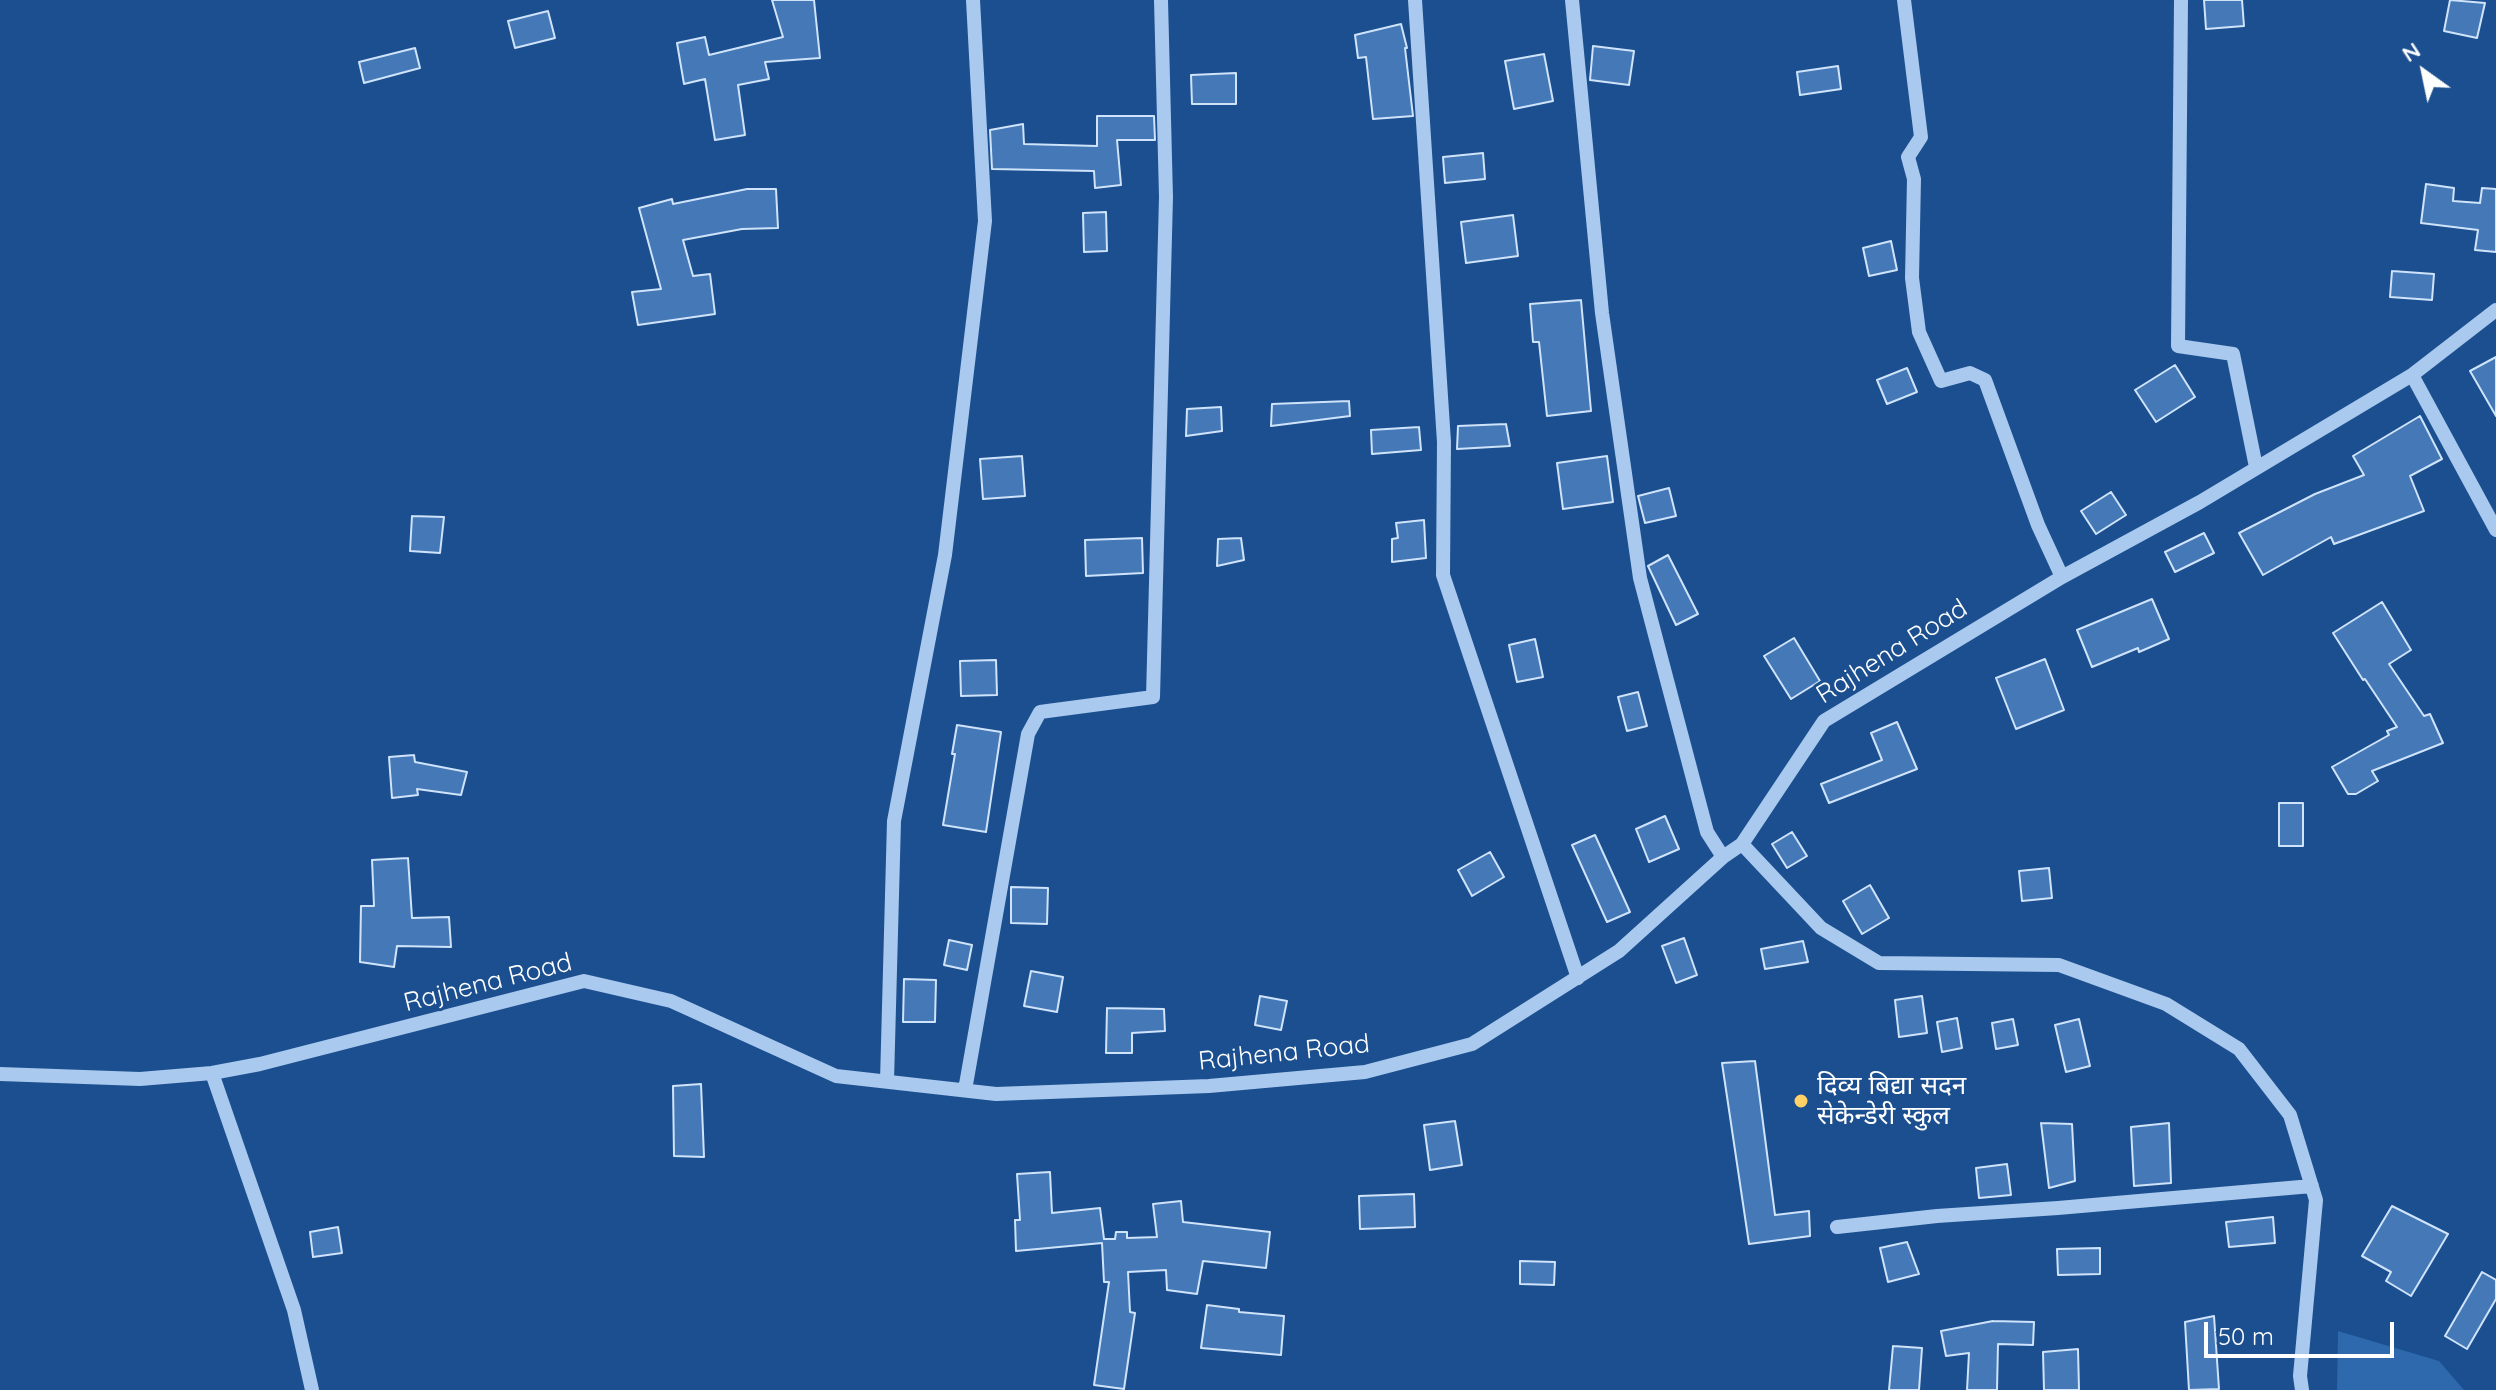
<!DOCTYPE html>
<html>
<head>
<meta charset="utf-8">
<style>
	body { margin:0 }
	#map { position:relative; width:2496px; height:1390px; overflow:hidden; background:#1b4f8f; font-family:Quicksand,sans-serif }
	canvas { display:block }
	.north { position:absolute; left:2384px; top:32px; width:80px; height:80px; -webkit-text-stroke:6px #1b4f8f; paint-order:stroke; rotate:327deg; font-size:22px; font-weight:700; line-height:32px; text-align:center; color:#fff }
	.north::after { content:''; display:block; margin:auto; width:28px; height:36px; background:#fff; clip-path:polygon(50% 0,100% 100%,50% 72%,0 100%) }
	.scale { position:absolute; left:2204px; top:1322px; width:190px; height:36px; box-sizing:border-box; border:4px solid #fff; border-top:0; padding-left:10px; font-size:24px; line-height:28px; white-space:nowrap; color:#fff; -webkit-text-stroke:6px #1b4f8f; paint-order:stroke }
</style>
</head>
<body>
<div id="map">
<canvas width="2496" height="1390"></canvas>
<div class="north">N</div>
<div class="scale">50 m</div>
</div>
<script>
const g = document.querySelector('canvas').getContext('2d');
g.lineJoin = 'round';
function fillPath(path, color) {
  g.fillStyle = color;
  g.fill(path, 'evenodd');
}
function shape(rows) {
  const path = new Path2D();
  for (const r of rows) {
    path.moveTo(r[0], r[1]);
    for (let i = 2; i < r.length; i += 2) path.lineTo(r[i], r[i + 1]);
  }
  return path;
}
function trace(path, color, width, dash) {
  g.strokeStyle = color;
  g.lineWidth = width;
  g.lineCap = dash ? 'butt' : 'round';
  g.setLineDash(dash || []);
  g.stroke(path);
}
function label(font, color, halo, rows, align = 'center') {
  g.font = font + ' Quicksand,"Noto Sans Devanagari",sans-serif';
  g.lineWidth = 6;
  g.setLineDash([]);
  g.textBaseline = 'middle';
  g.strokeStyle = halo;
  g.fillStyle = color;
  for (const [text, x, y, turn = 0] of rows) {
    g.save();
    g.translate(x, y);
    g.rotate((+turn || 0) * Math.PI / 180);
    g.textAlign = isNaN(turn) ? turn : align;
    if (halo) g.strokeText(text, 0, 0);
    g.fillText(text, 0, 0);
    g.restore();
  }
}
const green = shape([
	[2338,1331,2439,1361,2464,1390,2337,1390]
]);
const building = shape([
	[772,0,814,0,820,58,765,62,769,79,738,85,745,135,715,140,705,79,684,84,677,43,705,37,709,55,783,37,772,0],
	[2204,0,2242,0,2244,26,2206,29,2204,0],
	[2450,0,2485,3,2477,38,2444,31,2450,0],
	[548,11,555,38,515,48,508,21,548,11],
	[1401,24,1407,48,1405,48,1413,116,1373,119,1366,57,1358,58,1355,35,1401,24],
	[1593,46,1634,51,1629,85,1590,80,1593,46],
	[415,48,420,68,364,83,359,62,415,48],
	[1544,54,1553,101,1514,109,1505,61,1544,54],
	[1838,66,1841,89,1800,95,1797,72,1838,66],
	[1236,73,1236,104,1192,104,1191,75,1236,73],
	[1097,116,1154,116,1155,140,1117,140,1121,185,1095,188,1094,171,992,169,990,130,1023,124,1024,144,1097,146,1097,116],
	[1483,153,1485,179,1445,183,1443,157,1483,153],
	[2426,184,2454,188,2453,201,2480,203,2482,188,2496,189,2496,252,2475,250,2478,230,2421,223,2426,184],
	[747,189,776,189,778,228,742,229,683,240,693,276,710,274,715,314,638,325,632,292,661,289,639,208,672,199,673,204,747,189],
	[1106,212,1107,251,1084,252,1083,213,1106,212],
	[1513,215,1518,256,1466,263,1461,222,1513,215],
	[1891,241,1897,270,1869,276,1863,248,1891,241],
	[2392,271,2434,274,2432,300,2390,297,2392,271],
	[1581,300,1591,411,1547,416,1539,342,1533,342,1530,304,1581,300],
	[2496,357,2496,416,2470,371,2496,357],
	[2175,365,2195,397,2156,422,2135,390,2175,365],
	[1907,368,1917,392,1887,404,1877,380,1907,368],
	[1349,401,1350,416,1271,426,1272,404,1349,401],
	[1221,407,1222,431,1186,436,1187,409,1221,407],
	[2420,416,2442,459,2410,476,2424,511,2334,544,2331,537,2263,575,2239,533,2315,494,2364,475,2353,456,2420,416],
	[1506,424,1510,446,1457,449,1458,426,1506,424],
	[1419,427,1421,450,1372,454,1371,430,1419,427],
	[1022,456,1025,496,983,499,980,459,1022,456],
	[1607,456,1613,502,1563,509,1557,463,1607,456],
	[1669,488,1676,516,1645,523,1638,496,1669,488],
	[2111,492,2126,515,2096,534,2081,511,2111,492],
	[412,516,444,517,440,553,410,551,412,516],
	[1424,520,1426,558,1392,562,1392,539,1398,538,1396,523,1424,520],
	[2204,533,2214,553,2175,572,2165,552,2204,533],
	[1142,538,1143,573,1086,576,1085,540,1142,538],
	[1241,538,1244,560,1217,566,1218,539,1241,538],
	[1668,555,1698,614,1676,625,1648,566,1668,555],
	[2152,599,2169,639,2139,652,2138,648,2092,667,2077,630,2152,599],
	[2382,602,2411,650,2389,664,2424,716,2430,714,2443,743,2372,771,2378,781,2356,794,2348,794,2332,767,2389,735,2387,731,2397,727,2365,679,2363,680,2333,633,2382,602],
	[1794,638,1820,681,1791,699,1764,656,1794,638],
	[1535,639,1543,677,1517,682,1509,645,1535,639],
	[2045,659,2064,710,2016,729,1996,678,2045,659],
	[996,660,997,695,961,696,960,661,996,660],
	[1638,692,1647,726,1627,731,1618,697,1638,692],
	[1897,722,1917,769,1829,803,1821,784,1882,760,1871,733,1897,722],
	[957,725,1001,732,986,832,943,825,955,754,952,754,957,725],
	[414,755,415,762,467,772,461,795,417,789,418,795,392,798,389,757,414,755],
	[2279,803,2303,803,2303,846,2279,846,2279,803],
	[1665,816,1679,849,1649,862,1636,829,1665,816],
	[1792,832,1807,856,1787,868,1772,844,1792,832],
	[1595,835,1630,912,1607,922,1572,845,1595,835],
	[1490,852,1504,877,1472,896,1458,870,1490,852],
	[408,858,412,918,449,917,451,947,397,946,394,967,360,962,361,906,374,906,372,860,408,858],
	[2049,868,2052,898,2022,901,2019,871,2049,868],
	[1870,885,1889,918,1862,934,1843,901,1870,885],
	[1011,887,1048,888,1047,924,1011,923,1011,887],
	[1684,938,1697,975,1676,983,1662,946,1684,938],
	[949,940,972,945,967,970,944,965,949,940],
	[1803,941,1808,962,1765,969,1761,949,1803,941],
	[1031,971,1063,977,1057,1012,1024,1006,1031,971],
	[904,979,936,980,935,1022,903,1022,904,979],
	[1260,996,1287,1001,1281,1030,1255,1025,1260,996],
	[1922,996,1927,1033,1899,1037,1895,1000,1922,996],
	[1107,1008,1164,1009,1165,1031,1132,1033,1132,1053,1106,1053,1107,1008],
	[1957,1018,1962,1048,1942,1052,1937,1022,1957,1018],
	[2013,1019,2018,1045,1996,1049,1992,1023,2013,1019],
	[2079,1019,2090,1066,2066,1072,2055,1025,2079,1019],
	[1755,1061,1775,1215,1809,1211,1810,1236,1749,1244,1722,1063,1755,1061],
	[701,1084,704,1157,674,1156,673,1086,701,1084],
	[1455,1121,1462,1165,1430,1170,1424,1125,1455,1121],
	[2041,1123,2072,1124,2075,1181,2049,1188,2041,1123],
	[2169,1123,2171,1183,2134,1186,2131,1127,2169,1123],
	[2007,1164,2011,1195,1979,1198,1976,1168,2007,1164],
	[1050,1172,1052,1213,1100,1208,1104,1239,1115,1239,1116,1232,1127,1232,1127,1238,1157,1237,1153,1204,1181,1201,1183,1222,1270,1232,1266,1268,1203,1261,1197,1294,1167,1290,1166,1270,1128,1272,1130,1312,1135,1313,1124,1389,1094,1385,1109,1282,1104,1282,1102,1243,1016,1251,1015,1220,1020,1220,1017,1174,1050,1172],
	[1414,1194,1415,1227,1360,1229,1359,1196,1414,1194],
	[2392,1206,2448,1234,2411,1296,2386,1281,2391,1272,2362,1256,2392,1206],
	[2273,1217,2275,1243,2229,1247,2226,1222,2273,1217],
	[338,1227,342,1253,313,1257,310,1232,338,1227],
	[1907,1242,1919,1274,1888,1282,1880,1248,1907,1242],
	[2100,1248,2100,1274,2058,1275,2057,1249,2100,1248],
	[1520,1261,1555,1262,1554,1285,1520,1284,1520,1261],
	[2482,1272,2496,1280,2496,1299,2467,1349,2445,1336,2482,1272],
	[1207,1305,1239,1309,1239,1312,1284,1316,1281,1355,1201,1348,1207,1305],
	[2214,1316,2219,1389,2189,1390,2185,1322,2214,1316],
	[1993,1321,2034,1322,2033,1345,1998,1344,1997,1390,1967,1390,1969,1353,1946,1356,1941,1331,1993,1321],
	[1893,1346,1922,1348,1919,1390,1889,1390,1893,1346],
	[2078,1349,2079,1390,2044,1390,2043,1352,2078,1349]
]);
const minor = shape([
	[1415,0,1444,442,1443,575,1578,978],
	[1572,0,1602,313,1640,578,1707,832,1723,857],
	[1904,0,1921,137,1908,157,1914,179,1912,278,1919,332,1941,381,1970,373,1985,380,2038,525,2062,577],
	[2181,0,2178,346,2233,354,2256,467],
	[2412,375,2496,530],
	[1742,844,1821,928,1879,963,2059,965,2166,1004,2239,1049,2290,1115,2316,1200,2300,1376,2302,1390],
	[212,1073,294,1310,312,1390],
	[0,1074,140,1079,212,1073,260,1064,584,981,671,1001,836,1076,996,1094,1209,1086,1365,1072,1472,1044,1619,951,1723,857,1742,844,1824,721,2062,577,2200,502,2412,375,2496,310],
	[887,1081,894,821,945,555,985,221,973,0],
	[965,1090,1028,734,1040,712,1153,697,1166,197,1161,0],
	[1837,1227,1937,1216,2058,1208,2312,1186]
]);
const markers = [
	[1801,1101,8,"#ffd166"]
];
const streetNames = [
	["Rajhena Road",1892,652,-32],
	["Rajhena Road",488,983,-14],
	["Rajhena Road",1284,1053,-6]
];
const poiNames = [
	["दिव्य बिद्या सदन",1817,1086],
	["सेकेन्डेरी स्कुल",1817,1116]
];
fillPath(green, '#2e69ad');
fillPath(building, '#4478b7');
trace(building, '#cfe3fa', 2);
trace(minor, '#a9c9ee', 14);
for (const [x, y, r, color] of markers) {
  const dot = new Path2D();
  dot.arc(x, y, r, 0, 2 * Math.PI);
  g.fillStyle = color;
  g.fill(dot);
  trace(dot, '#1b4f8f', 3);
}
label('26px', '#fff', '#1b4f8f', streetNames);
label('26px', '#fff', '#1b4f8f', poiNames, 'left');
</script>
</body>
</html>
